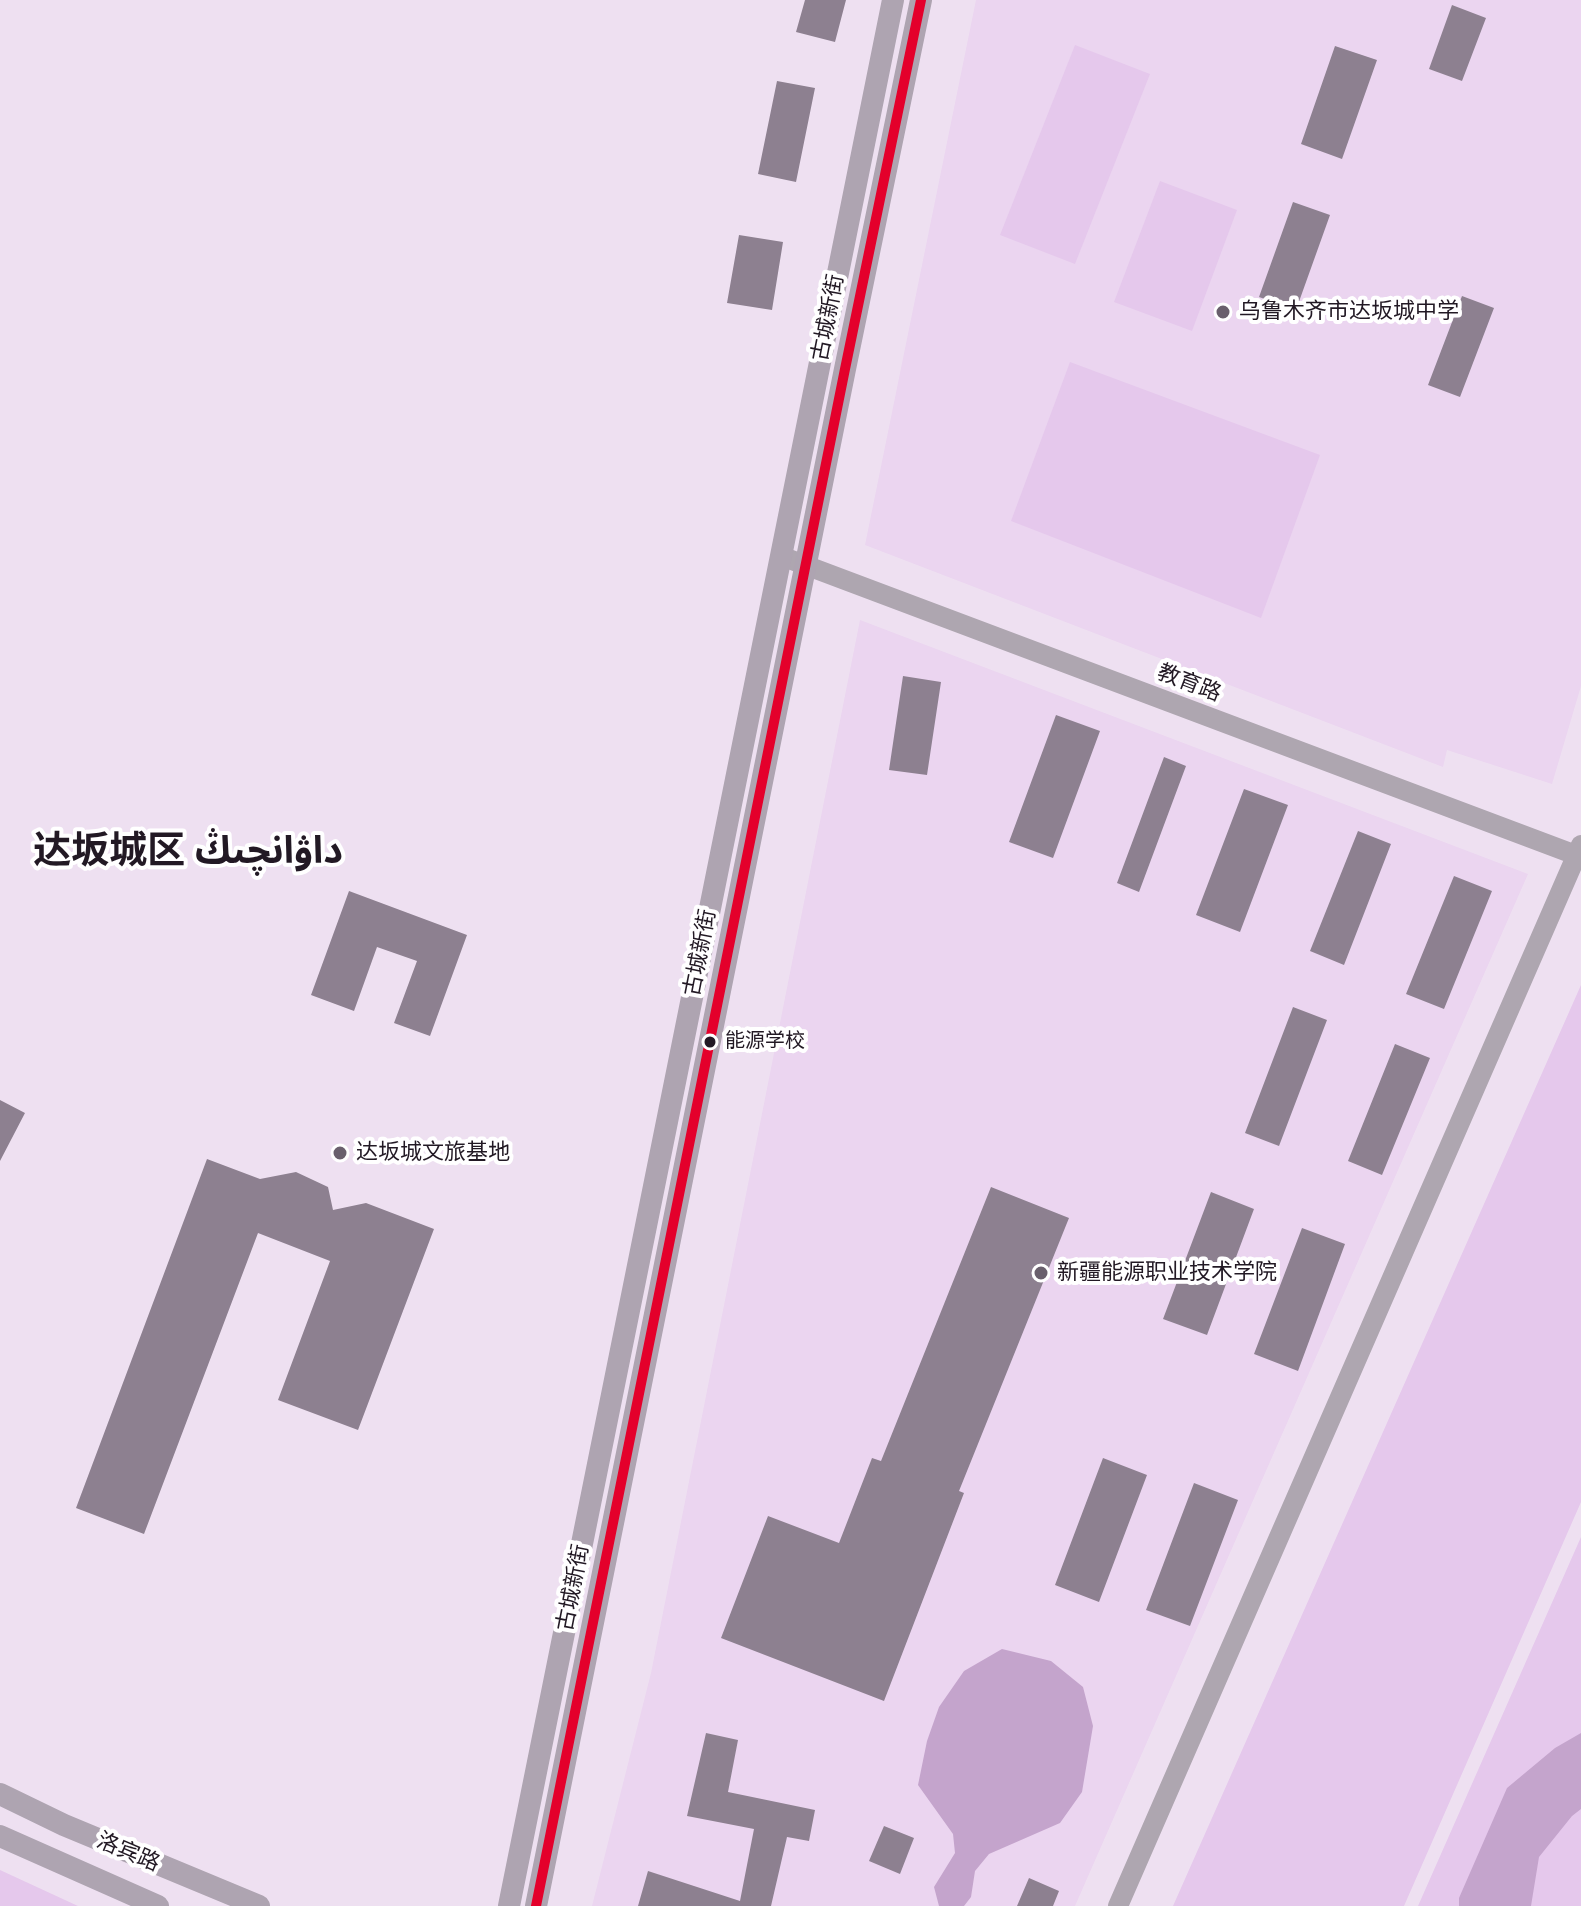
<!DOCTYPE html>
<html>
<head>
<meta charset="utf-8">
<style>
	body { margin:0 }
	canvas { display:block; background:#eee0f1 }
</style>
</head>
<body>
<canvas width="1581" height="1906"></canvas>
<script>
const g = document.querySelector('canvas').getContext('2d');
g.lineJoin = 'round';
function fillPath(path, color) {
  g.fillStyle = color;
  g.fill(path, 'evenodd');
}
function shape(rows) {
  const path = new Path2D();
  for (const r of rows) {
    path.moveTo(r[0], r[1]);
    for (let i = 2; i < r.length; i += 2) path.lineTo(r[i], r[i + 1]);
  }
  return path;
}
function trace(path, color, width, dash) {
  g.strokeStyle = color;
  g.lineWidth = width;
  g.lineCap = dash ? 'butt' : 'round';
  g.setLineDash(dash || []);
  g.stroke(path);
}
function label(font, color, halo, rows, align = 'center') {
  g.font = font + ' "Varela Round","Noto Sans Arabic","Noto Sans SC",sans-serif';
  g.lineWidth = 8;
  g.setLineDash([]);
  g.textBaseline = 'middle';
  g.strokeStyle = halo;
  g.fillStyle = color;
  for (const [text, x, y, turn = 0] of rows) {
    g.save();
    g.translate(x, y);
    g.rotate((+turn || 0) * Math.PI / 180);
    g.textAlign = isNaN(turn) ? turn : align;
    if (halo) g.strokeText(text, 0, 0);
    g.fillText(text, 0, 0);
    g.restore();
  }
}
const built = shape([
	[976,0,1581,0,1581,686,1552,784,1447,750,1443,767,865,545],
	[860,620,1528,874,1075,1906,592,1906,651,1673]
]);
const green = shape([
	[1075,45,1150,74,1075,264,1000,235],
	[1160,181,1237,210,1192,331,1114,302],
	[1070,362,1320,455,1261,618,1011,521],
	[1581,985,1581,1502,1404,1906,1173,1906],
	[1581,1537,1581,1906,1418,1906],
	[0,1870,78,1906,0,1906]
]);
const water = shape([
	[1002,1649,1051,1661,1083,1687,1093,1726,1082,1792,1060,1823,989,1854,975,1871,971,1897,964,1906,939,1906,934,1887,955,1853,953,1834,918,1785,927,1741,939,1707,964,1671],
	[1581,1733,1581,1809,1572,1816,1539,1857,1531,1906,1459,1906,1459,1898,1507,1788,1555,1748]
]);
const building = shape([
	[805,0,846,0,835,42,796,32],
	[1452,5,1486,18,1462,81,1429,69],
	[1335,46,1377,60,1342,159,1301,144],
	[777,81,815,88,796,182,758,174],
	[1293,202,1330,215,1296,310,1259,297],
	[739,235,783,242,772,310,727,303],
	[1462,296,1494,308,1460,397,1428,385],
	[903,676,941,682,927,775,889,770],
	[1056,715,1100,731,1053,858,1009,842],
	[1164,757,1186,766,1139,892,1117,883],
	[1244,789,1288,805,1240,932,1196,915],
	[1358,831,1391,844,1344,965,1310,951],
	[1454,876,1492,891,1444,1009,1406,994],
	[349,891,467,935,430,1036,394,1023,417,961,377,947,354,1011,311,995],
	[1293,1007,1327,1020,1279,1146,1245,1133],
	[1395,1044,1430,1058,1382,1175,1348,1161],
	[0,1100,25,1113,0,1161],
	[207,1159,260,1179,296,1172,328,1187,333,1210,366,1203,434,1229,358,1430,278,1400,330,1261,258,1233,144,1534,76,1508],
	[991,1187,1069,1218,959,1491,964,1493,884,1701,721,1638,768,1516,839,1543,872,1458,881,1461],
	[1211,1192,1254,1209,1207,1335,1163,1319],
	[1302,1228,1345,1244,1298,1371,1254,1354],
	[1103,1458,1147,1475,1099,1602,1055,1585],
	[1194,1483,1238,1500,1190,1626,1146,1610],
	[706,1733,738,1740,728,1792,815,1810,809,1841,787,1837,771,1906,638,1906,648,1871,740,1901,754,1829,687,1816],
	[884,1826,914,1838,900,1874,869,1861],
	[1029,1878,1059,1891,1053,1906,1017,1906]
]);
const tertiary = shape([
	[781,556,1581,857],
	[1118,1906,1581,845]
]);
const secondary = shape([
	[0,1794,64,1825,259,1906],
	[0,1836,158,1906],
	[509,1906,893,0],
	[536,1906,845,369,921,0]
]);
const bus1 = shape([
	[536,1906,845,369,921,0]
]);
const markers = [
	[1223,312,8,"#695f6c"],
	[710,1042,7,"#221924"],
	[340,1153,8,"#695f6c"],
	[1041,1273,8,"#695f6c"]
];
const busNames = [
	["能源学校",725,1042]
];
const poiNames = [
	["乌鲁木齐市达坂城中学",1239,312],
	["达坂城文旅基地",356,1153],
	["新疆能源职业技术学院",1057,1273]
];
const streetNames = [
	["古城新街",829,318,-79],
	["教育路",1189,684,21],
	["古城新街",701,953,-79],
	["古城新街",574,1588,-79],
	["洛宾路",128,1853,23]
];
const townNames = [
	["达坂城区 داۋانچىڭ",188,853]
];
fillPath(built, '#ebd5f0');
fillPath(green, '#e5c8ec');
fillPath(water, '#c4a4cc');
fillPath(building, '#8d8090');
trace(tertiary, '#aea6b0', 20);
trace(secondary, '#aea4b1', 22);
trace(bus1, '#e4002b', 10);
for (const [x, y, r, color] of markers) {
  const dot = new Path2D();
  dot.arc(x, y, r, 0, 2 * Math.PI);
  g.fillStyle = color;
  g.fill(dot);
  trace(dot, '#fff', 3);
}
label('20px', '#221924', '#fff', busNames, 'left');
label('22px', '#221924', '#fff', poiNames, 'left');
label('22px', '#221924', '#fff', streetNames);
label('bold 38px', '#221924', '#fff', townNames);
</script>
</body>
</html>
